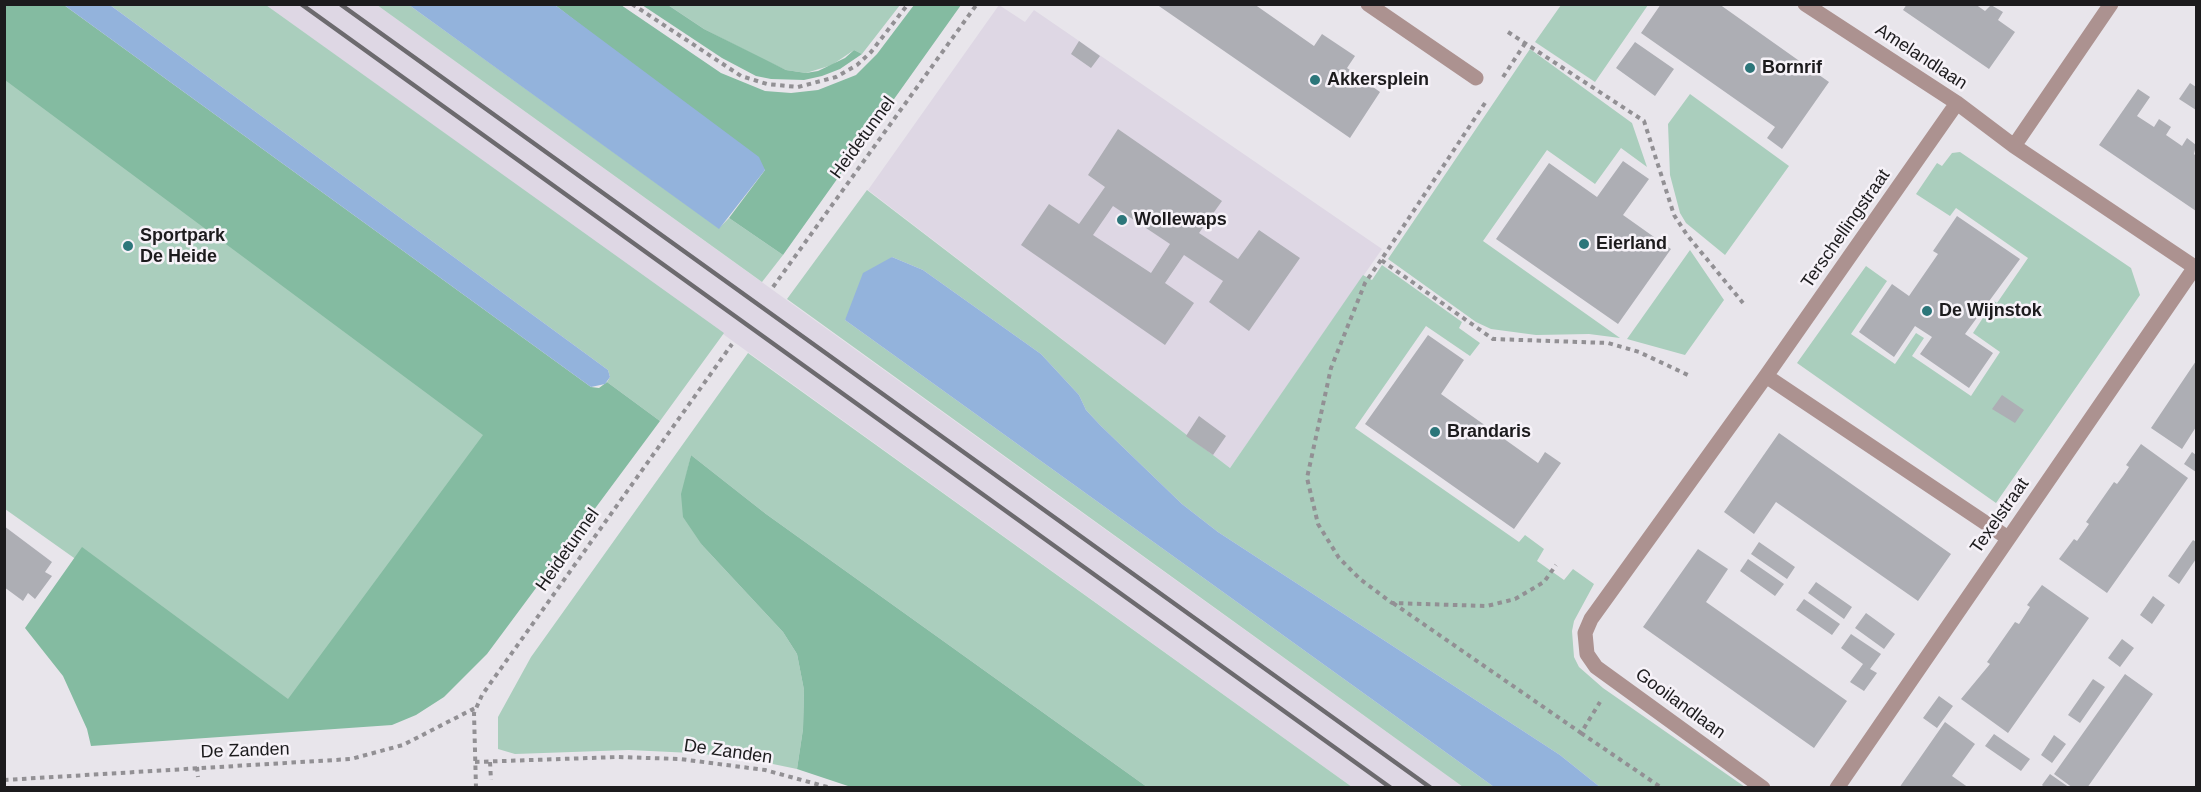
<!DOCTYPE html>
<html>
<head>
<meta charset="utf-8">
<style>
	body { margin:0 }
	#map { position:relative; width:2201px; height:792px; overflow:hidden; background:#e8e5eb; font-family:Helvetica,sans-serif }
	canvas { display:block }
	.frame { position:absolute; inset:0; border:6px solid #1c1b1d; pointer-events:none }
</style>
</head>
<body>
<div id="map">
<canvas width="2201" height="792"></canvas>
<div class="frame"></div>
</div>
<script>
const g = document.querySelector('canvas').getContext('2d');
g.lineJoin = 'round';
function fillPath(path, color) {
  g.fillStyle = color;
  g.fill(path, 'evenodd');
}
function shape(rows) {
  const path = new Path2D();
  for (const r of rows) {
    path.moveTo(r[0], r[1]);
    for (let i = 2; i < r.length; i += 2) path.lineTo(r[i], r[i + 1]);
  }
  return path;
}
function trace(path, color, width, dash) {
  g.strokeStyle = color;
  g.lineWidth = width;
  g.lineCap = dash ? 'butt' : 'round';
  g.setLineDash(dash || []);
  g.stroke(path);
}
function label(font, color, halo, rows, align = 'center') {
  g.font = font + ' Helvetica,sans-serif';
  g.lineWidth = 5;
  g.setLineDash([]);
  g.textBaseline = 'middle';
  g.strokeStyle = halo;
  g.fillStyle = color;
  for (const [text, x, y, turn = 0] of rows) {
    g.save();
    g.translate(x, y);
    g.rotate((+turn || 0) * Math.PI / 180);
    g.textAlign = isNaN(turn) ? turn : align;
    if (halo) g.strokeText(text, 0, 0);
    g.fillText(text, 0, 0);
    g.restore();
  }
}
const built = shape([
	[266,5,377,5,1463,787,1352,787],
	[999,5,1025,22,1034,10,1382,249,1230,468,868,190]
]);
const green = shape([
	[110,5,266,5,724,333,660,421,607,382,610,377,608,370],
	[377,5,409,5,719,228,729,218,783,255,762,282],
	[668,5,900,5,862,54,854,50,832,65,806,73,786,70,764,60,704,29],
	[1561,5,1561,4,1648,5,1595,82,1535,42],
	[1530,49,1632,123,1647,167,1621,148,1595,184,1547,150,1483,241,1620,338,1589,334,1536,335,1491,329,1476,322,1388,259],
	[4,55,500,436,290,711,5,509],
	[1690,94,1789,166,1725,255,1686,223,1680,213,1670,175,1668,124],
	[1960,152,2131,268,2140,295,1996,503,1797,363,1866,266,1887,281,1851,334,1895,364,1916,333,1924,338,1912,356,1971,396,2000,352,1973,333,1994,301,1997,303,2028,258,1956,208,1950,216,1916,194,1937,163,1942,166,1952,153],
	[867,190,1230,468,1363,275,1372,280,1382,265,1462,322,1459,328,1480,343,1470,356,1426,326,1355,428,1519,542,1525,535,1544,549,1537,561,1564,580,1573,569,1594,584,1574,621,1572,631,1574,657,1579,667,1603,688,1745,787,1600,787,1560,755,1218,532,1182,504,1101,426,1086,410,1079,395,1041,354,923,270,892,257,845,320,1494,787,1463,787,787,299],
	[1690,250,1724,300,1685,355,1627,339],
	[748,353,1352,787,1147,787,766,514,691,455,682,494,702,545,783,632,797,654,804,690,803,729,797,769,744,758,692,753,629,750,515,754,498,749,498,717,531,657]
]);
const forest = shape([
	[5,5,64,5,591,387,599,388,607,382,660,421,487,654,444,697,416,715,392,725,91,746,87,729,63,676,25,628,82,547,288,699,483,435,5,80],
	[555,5,621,5,721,73,765,91,791,93,818,90,856,75,877,54,914,5,961,5,783,255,729,218,765,170],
	[642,5,668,5,704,29,786,70,806,73,818,71,845,58,854,50,862,54,840,69,822,76,804,80,771,79,756,76,722,58],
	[691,455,766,514,1147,787,854,788,797,769,803,729,804,690,797,654,783,632,702,545,683,517,681,494]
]);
const water = shape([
	[64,5,110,5,608,370,610,377,605,384,591,387],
	[409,5,555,5,759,157,765,170,719,229],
	[892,257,923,270,1041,354,1079,395,1086,410,1101,426,1182,504,1218,532,1560,755,1600,787,1494,787,845,320,863,273]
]);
const building = shape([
	[1156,4,1254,4,1314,46,1322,34,1355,56,1347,68,1380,92,1350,138],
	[1661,4,1719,4,1829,82,1782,149,1767,138,1775,127,1641,33],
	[1907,4,1975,4,1985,11,1991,5,2003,12,1998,20,2015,32,1989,69,1903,10],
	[1079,41,1100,56,1091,68,1071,54],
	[1635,42,1674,69,1655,96,1616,68],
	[2190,83,2196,87,2196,110,2179,99],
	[2138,89,2150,97,2137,116,2154,127,2159,119,2171,127,2166,135,2182,146,2187,138,2196,145,2194,154,2196,156,2196,211,2099,145],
	[1118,129,1222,201,1199,233,1238,259,1259,230,1300,258,1249,331,1209,302,1223,281,1184,255,1165,283,1194,303,1165,345,1021,245,1049,204,1079,224,1105,187,1088,175],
	[1113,206,1170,244,1151,273,1093,235],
	[1623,161,1649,179,1623,215,1671,249,1618,324,1496,239,1549,163,1597,197],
	[1957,216,2020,259,1965,334,1993,353,1969,388,1920,354,1932,337,1915,326,1894,357,1859,332,1892,284,1909,296,1938,254,1933,251],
	[1428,335,1464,360,1441,394,1538,463,1545,452,1561,463,1514,529,1365,424],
	[2196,361,2196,427,2182,449,2151,428],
	[2002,395,2024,410,2015,423,1992,409],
	[1199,416,1226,436,1213,455,1186,436],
	[1779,433,1951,554,1918,601,1776,502,1754,534,1724,512],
	[2141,444,2188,478,2107,593,2059,559,2074,539,2077,541,2089,524,2086,522,2114,482,2117,484,2123,476,2129,467,2126,465],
	[2192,452,2196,455,2196,472,2184,464],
	[4,526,52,562,45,572,52,576,35,599,28,593,23,601,4,587],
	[2193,540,2196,542,2196,559,2179,584,2168,576],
	[1759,542,1795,567,1787,579,1751,554],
	[1698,549,1728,569,1706,602,1847,701,1814,748,1643,627],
	[1748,559,1784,584,1775,596,1740,571],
	[1816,582,1852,607,1844,619,1808,593],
	[2042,585,2089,618,2008,733,1961,699,1990,664,1987,662,2015,622,2019,624,2030,607,2027,605],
	[2153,596,2165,605,2152,624,2140,615],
	[1804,599,1840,624,1832,635,1796,610],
	[1866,613,1895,634,1884,649,1855,628],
	[1851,634,1881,654,1870,669,1877,673,1864,691,1850,682,1863,664,1841,648],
	[2122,639,2134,648,2120,667,2108,658],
	[2125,674,2153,694,2087,788,2073,788,2054,774],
	[2093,679,2105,687,2080,723,2068,715],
	[1939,696,1953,706,1937,728,1923,718],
	[1945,722,1975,744,1952,776,1969,788,1899,788],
	[1994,734,2030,759,2021,771,1985,746],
	[2054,735,2066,744,2052,763,2041,755],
	[2050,774,2070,788,2045,788,2042,785]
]);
const path = shape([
	[632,4,741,76,767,84,798,87,836,77,857,65,871,52,908,4],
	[1508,32,1644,121,1674,215,1687,235,1743,303],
	[1503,77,1526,42],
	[1485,103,1381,260,1493,339,1608,343,1639,352,1690,376],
	[1381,260,1365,283,1331,368,1307,478,1318,524,1339,558,1360,579,1392,603,1487,606,1515,599,1544,582,1556,565],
	[773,287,977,4],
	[1393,603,1581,733,1600,702],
	[1581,733,1662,788],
	[475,762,618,757,680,759,765,770,831,788],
	[490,762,491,780],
	[197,767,198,777],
	[4,780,351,759,403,745,475,708],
	[476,788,474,713,482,695,732,344]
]);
const street = shape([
	[1368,4,1476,78],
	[1805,4,1957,103,2014,146,2196,268],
	[2014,146,2111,4],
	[1766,376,2008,538],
	[1763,788,1596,667,1587,654,1585,633,1591,619,1766,376,1957,103],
	[1837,788,2195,267]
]);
const rail = shape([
	[301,4,1391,788],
	[340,4,1431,788]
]);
const markers = [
	[1750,68,6,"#2c767a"],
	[1315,80,6,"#2c767a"],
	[1122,220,6,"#2c767a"],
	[1584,244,6,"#2c767a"],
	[128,246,6,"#2c767a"],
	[1927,311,6,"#2c767a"],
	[1435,432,6,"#2c767a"]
];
const streetNames = [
	["Amelandlaan",1921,57,33],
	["Heidetunnel",863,138,-54],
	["Terschellingstraat",1846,229,-55],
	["Texelstraat",2000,516,-55],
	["Heidetunnel",568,550,-55],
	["Gooilandlaan",1680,704,36],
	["De Zanden",245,751,-2],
	["De Zanden",728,752,8]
];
const poiNames = [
	["Bornrif",1762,68],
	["Akkersplein",1327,80],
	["Wollewaps",1134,220],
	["Sportpark",140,236],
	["De Heide",140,257],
	["Eierland",1596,244],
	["De Wijnstok",1939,311],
	["Brandaris",1447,432]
];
fillPath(built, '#ded7e4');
fillPath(green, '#aacebd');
fillPath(forest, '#84bba1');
fillPath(water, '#93b3dc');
fillPath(building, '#adaeb4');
trace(path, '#929094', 4, [4.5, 4.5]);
trace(street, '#ac9290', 15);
trace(rail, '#6c6a6e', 4.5);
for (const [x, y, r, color] of markers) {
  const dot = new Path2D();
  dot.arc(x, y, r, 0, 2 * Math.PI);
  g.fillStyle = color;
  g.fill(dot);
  trace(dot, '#f6f2f8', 2);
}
label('18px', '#1c1b1d', '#f6f2f8', streetNames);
label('bold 18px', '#1c1b1d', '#f6f2f8', poiNames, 'left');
</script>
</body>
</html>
